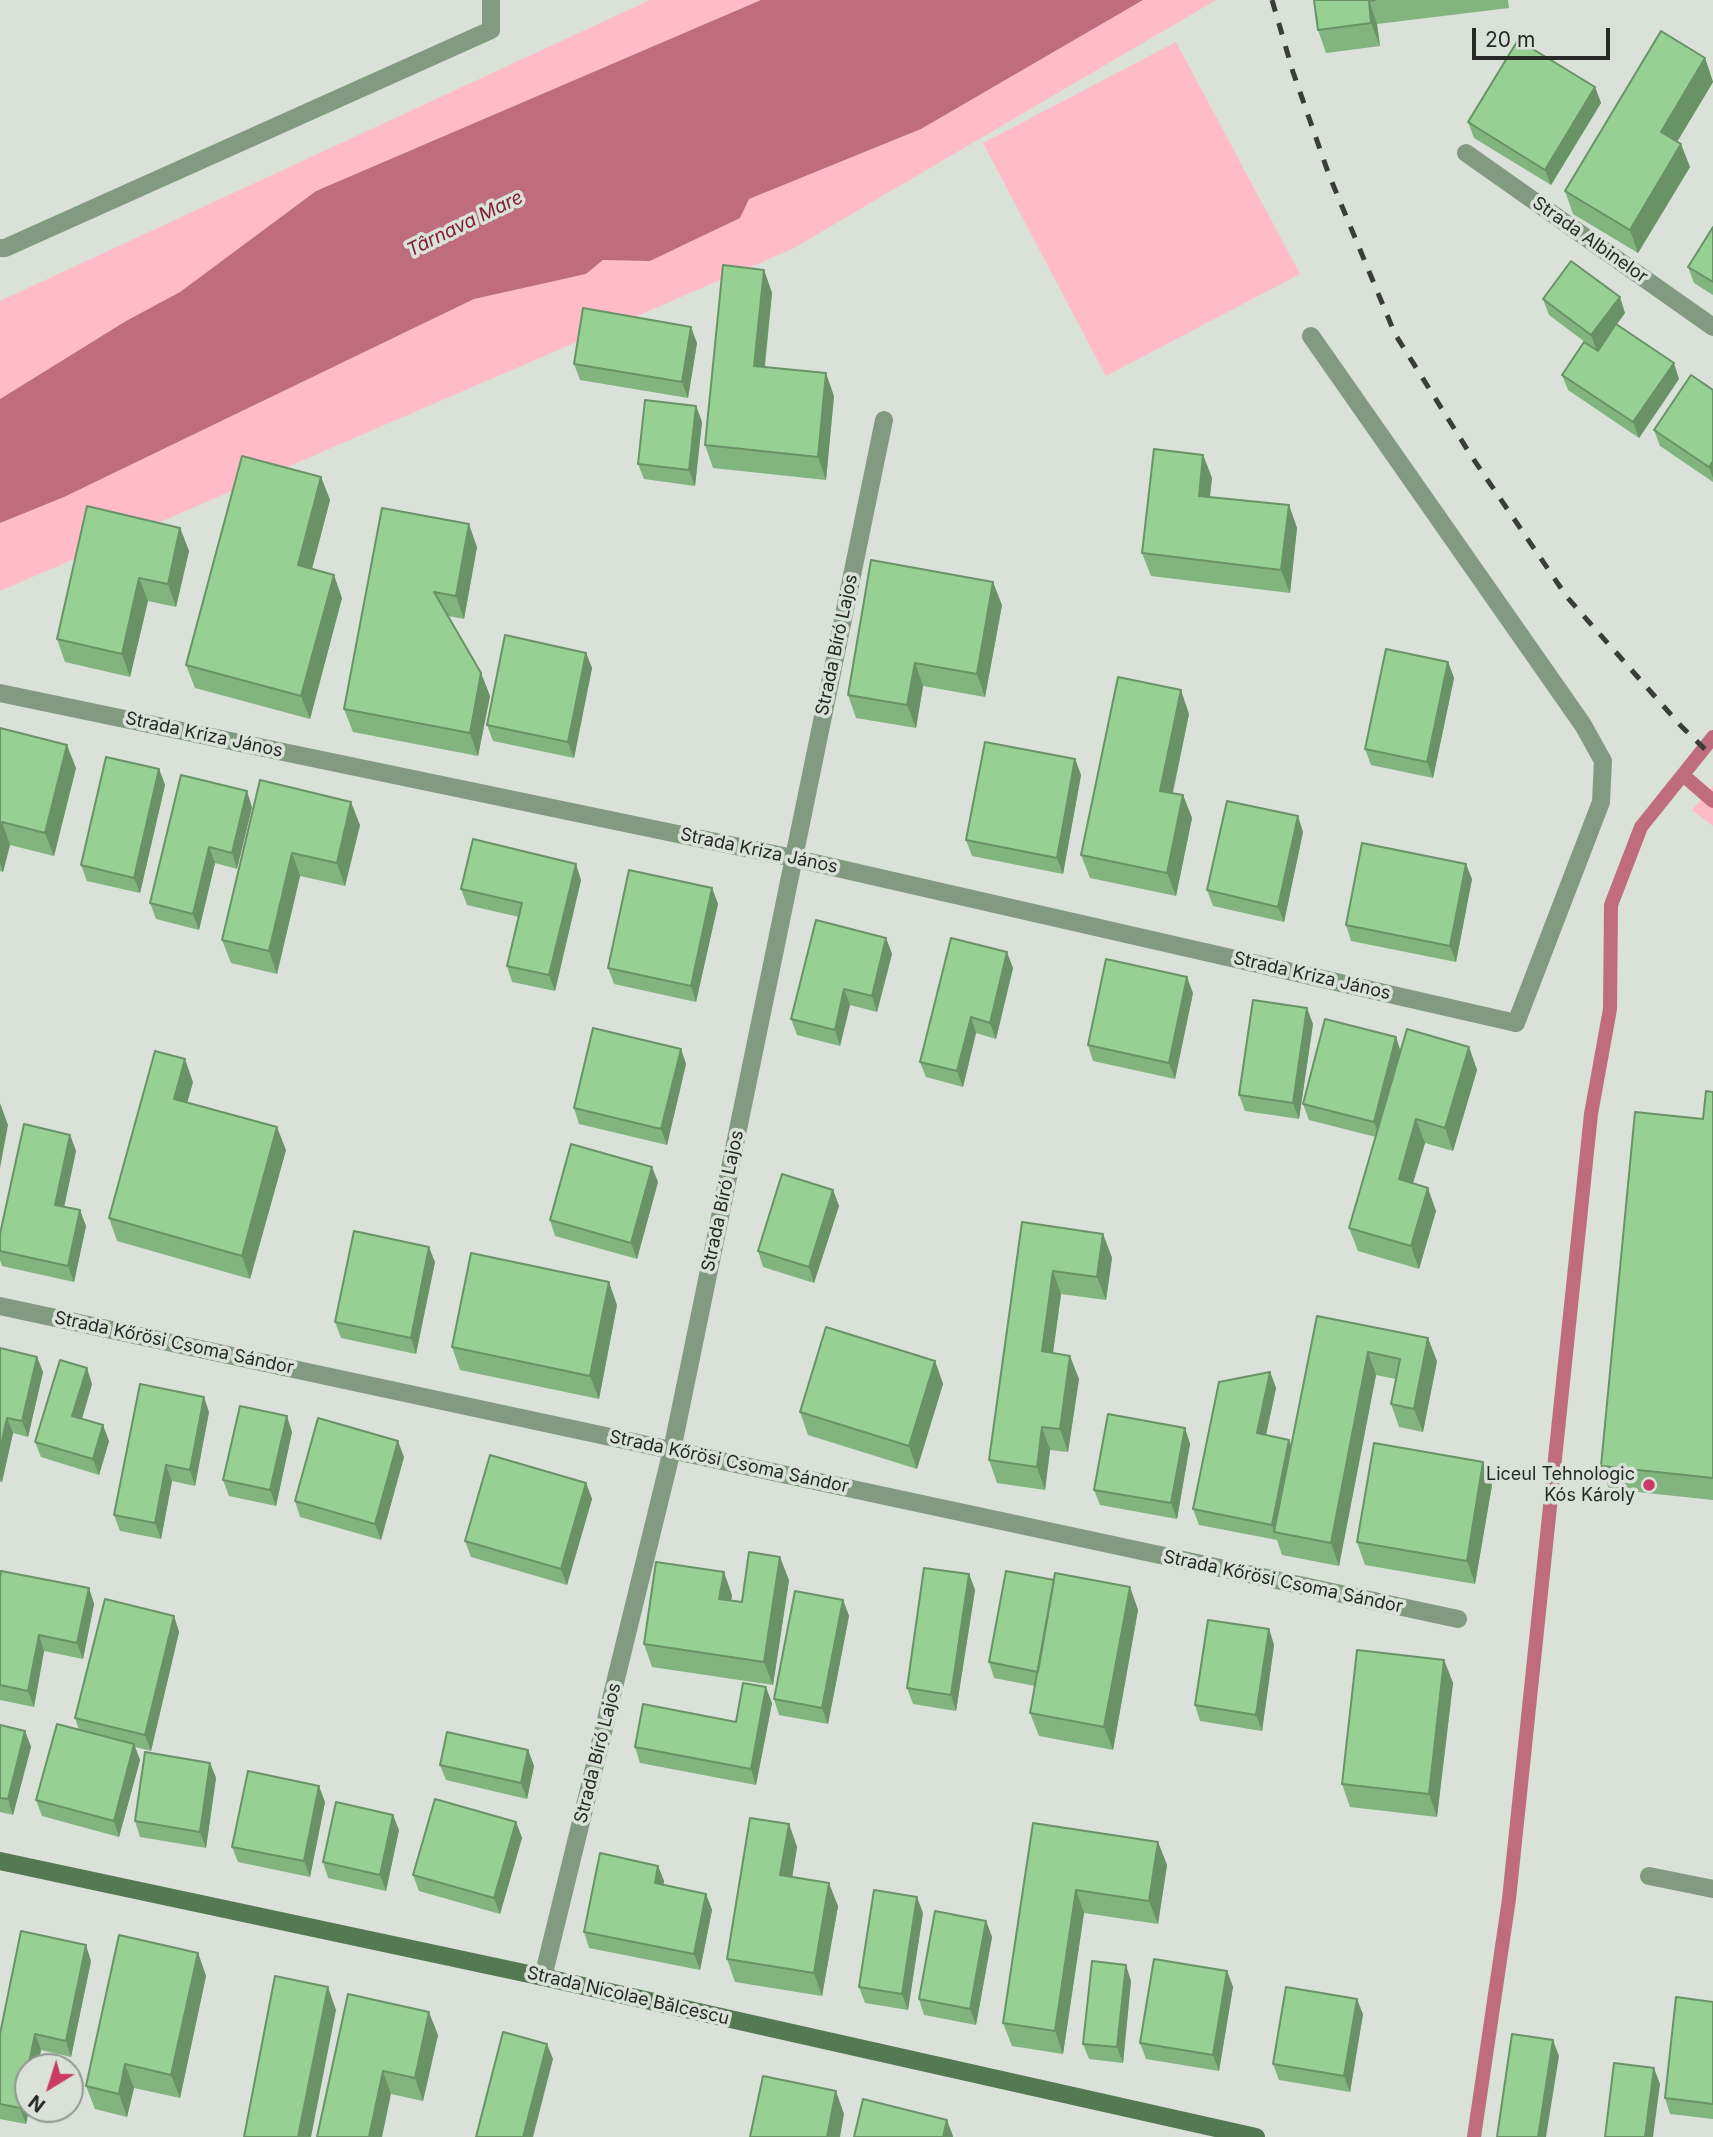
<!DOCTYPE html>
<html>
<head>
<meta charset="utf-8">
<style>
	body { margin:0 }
	#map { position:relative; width:1713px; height:2137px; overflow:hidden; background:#d9e1d8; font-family:Inter,sans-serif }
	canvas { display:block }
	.north { position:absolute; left:14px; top:2053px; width:70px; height:70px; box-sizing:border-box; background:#d9e1d8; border:2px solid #919791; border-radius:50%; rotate:218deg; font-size:19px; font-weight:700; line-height:28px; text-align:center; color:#262926 }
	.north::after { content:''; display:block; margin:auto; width:24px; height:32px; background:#c93a64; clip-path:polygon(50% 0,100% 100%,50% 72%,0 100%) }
	.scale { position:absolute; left:1472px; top:28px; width:138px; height:32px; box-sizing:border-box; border:4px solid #262926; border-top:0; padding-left:9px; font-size:21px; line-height:24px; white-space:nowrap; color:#262926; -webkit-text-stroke:5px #d9e1d8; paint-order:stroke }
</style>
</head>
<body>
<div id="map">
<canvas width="1713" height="2137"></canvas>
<div class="north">N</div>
<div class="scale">20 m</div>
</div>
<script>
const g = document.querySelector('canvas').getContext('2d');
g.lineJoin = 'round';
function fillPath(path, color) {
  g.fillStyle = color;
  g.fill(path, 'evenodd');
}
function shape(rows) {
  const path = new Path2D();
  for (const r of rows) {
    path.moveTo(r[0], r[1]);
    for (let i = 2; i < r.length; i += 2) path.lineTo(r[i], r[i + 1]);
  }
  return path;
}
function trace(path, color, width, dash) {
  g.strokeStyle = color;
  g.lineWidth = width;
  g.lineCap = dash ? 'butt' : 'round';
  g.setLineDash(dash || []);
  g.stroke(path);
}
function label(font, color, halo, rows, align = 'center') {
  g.font = font + ' Inter,sans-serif';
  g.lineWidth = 7;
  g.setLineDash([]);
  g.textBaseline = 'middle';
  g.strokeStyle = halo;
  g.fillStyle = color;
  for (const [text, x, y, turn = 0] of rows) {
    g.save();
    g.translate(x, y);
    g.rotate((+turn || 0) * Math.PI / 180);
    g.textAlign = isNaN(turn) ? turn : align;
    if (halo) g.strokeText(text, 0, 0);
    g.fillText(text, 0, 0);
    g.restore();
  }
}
const green = shape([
	[650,0,761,0,316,191,180,292,126,321,0,399,0,301],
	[1143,0,1216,0,792,249,0,591,0,523,64,497,474,299,586,274,603,260,650,261,739,218,749,199,921,129],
	[1176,42,1300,274,1106,376,983,143],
	[1713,786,1713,826,1692,810]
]);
const water = shape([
	[761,0,1143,0,921,129,749,199,740,218,650,261,603,260,586,274,474,299,64,497,0,523,0,399,126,321,180,292,316,191]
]);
const stream = shape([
	[1683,775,1713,801],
	[1474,2137,1509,1899,1591,1114,1610,1009,1611,905,1641,827,1713,737]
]);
const service = shape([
	[0,248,5,248,491,30,491,0],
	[1311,336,1583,725,1603,761,1601,802,1516,1023],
	[1649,1876,1713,1889]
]);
const minor = shape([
	[1466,153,1713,327],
	[0,693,793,858,1516,1023],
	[0,1306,1458,1619],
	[543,1977,672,1450,884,420]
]);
const secondary = shape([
	[0,1861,543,1977,1256,2137]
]);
const rail = shape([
	[1272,0,1293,72,1329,175,1395,334,1472,457,1567,597,1681,726,1713,757]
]);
const wall = shape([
	[1314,0,1508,0,1509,8,1377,24,1380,46,1326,53,1318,30],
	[1705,58,1713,82,1677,142,1690,167,1638,253,1573,214,1565,191],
	[1595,87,1601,103,1551,185,1474,138,1468,122],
	[1713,227,1713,295,1694,283,1688,267],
	[764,270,772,293,765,367,834,396,826,480,713,468,705,445],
	[1543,299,1625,313,1617,324,1679,379,1639,438,1568,390,1562,375,1593,348,1549,315],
	[697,343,688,398,580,380,574,364],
	[1713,390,1713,482,1660,446,1654,430],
	[696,406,702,422,695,486,644,479,638,464],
	[1203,455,1212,478,1210,497,1289,505,1297,528,1290,593,1151,576,1142,553],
	[321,477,330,500,312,568,342,598,310,719,195,688,186,665],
	[382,508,477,547,464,619,448,616,481,673,490,696,478,756,353,732,344,709],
	[180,528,189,551,176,607,148,601,130,677,65,662,57,639],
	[1002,605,985,697,923,686,916,728,856,718,848,695],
	[586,653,592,668,574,758,493,741,487,725],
	[1448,662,1454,678,1433,778,1371,765,1365,749],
	[1189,714,1173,793,1183,795,1192,818,1176,896,1090,878,1081,855],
	[0,728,76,768,54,856,10,845,3,872,0,871],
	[1075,759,1081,775,1063,874,972,856,966,840],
	[159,769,165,785,140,893,87,881,81,865],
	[260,780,360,825,345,886,300,876,277,974,231,963,222,940],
	[252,807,237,869,215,863,199,930,156,919,150,903],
	[1303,832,1284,922,1213,906,1207,890],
	[1472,879,1456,962,1351,941,1346,925],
	[581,880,555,991,512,982,507,966,519,917,467,905,461,889],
	[712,888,718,904,696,1002,614,984,608,968],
	[886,938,892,954,877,1012,850,1005,840,1046,797,1035,791,1019],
	[1013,968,996,1039,976,1033,963,1087,926,1077,920,1062],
	[1193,993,1175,1079,1093,1061,1088,1045],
	[1313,1024,1299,1119,1245,1111,1239,1095],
	[1396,1037,1400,1050,1469,1047,1477,1070,1453,1151,1425,1143,1413,1184,1436,1211,1419,1269,1358,1251,1349,1228,1376,1137,1309,1120,1303,1104],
	[681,1049,686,1064,667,1145,579,1124,574,1108],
	[193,1082,187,1102,286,1150,250,1279,117,1241,109,1218],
	[1713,1092,1713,1500,1609,1489,1601,1466,1703,1119],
	[70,1135,76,1151,64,1207,86,1226,74,1282,2,1266,0,1260,0,1234],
	[658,1182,637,1259,555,1236,550,1220],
	[833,1190,839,1206,814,1283,763,1267,758,1251],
	[1022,1222,1103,1234,1112,1258,1106,1300,1061,1294,1053,1353,1079,1379,1068,1452,1050,1450,1045,1490,997,1483,989,1460],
	[435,1262,416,1354,341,1338,335,1322],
	[617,1305,599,1399,460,1370,452,1347],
	[1317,1316,1437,1361,1423,1432,1399,1427,1391,1404,1396,1379,1376,1375,1339,1566,1282,1555,1277,1540,1199,1525,1193,1509,1270,1372,1276,1388,1266,1435,1291,1446],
	[0,1348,37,1357,43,1372,28,1437,13,1433,2,1482,0,1482],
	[935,1361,943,1384,917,1469,808,1435,800,1412],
	[92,1384,82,1419,109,1441,99,1475,41,1457,35,1442],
	[209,1412,195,1486,172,1481,161,1539,120,1531,114,1515],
	[1185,1428,1190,1444,1177,1519,1100,1505,1094,1490],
	[292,1432,276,1506,229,1496,223,1480],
	[404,1457,381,1540,300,1517,295,1501],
	[586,1483,592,1499,567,1585,471,1557,465,1541],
	[1492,1485,1475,1584,1365,1565,1357,1542],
	[969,1574,975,1590,956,1711,913,1704,907,1688],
	[0,1578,89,1588,94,1604,83,1659,44,1651,34,1707,0,1700],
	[789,1580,773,1685,652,1667,644,1644,732,1595,731,1601,742,1602],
	[1054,1580,1130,1587,1138,1610,1113,1750,1039,1736,1030,1713,1035,1686,994,1678,989,1662],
	[843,1600,849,1616,828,1724,779,1715,774,1699],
	[174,1616,179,1632,151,1751,135,1747,140,1760,119,1837,42,1816,36,1800,79,1730,75,1718],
	[1269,1629,1274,1645,1262,1731,1200,1721,1195,1705],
	[1444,1660,1453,1683,1437,1817,1350,1807,1342,1784],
	[772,1703,756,1785,640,1763,635,1747,736,1722],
	[0,1725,25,1731,31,1747,13,1815,0,1812],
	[528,1750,534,1766,527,1799,446,1780,440,1765],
	[210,1763,216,1778,206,1848,140,1837,135,1821],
	[325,1802,310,1877,238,1862,232,1847],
	[516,1822,522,1838,500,1914,419,1891,413,1875],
	[1033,1823,1158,1842,1167,1865,1158,1924,1084,1913,1063,2054,1012,2046,1003,2023],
	[789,1824,797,1847,792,1877,838,1906,822,1996,735,1982,727,1959],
	[399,1830,386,1891,328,1878,323,1862],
	[658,1866,664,1881,663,1885,706,1894,712,1910,700,1970,589,1948,584,1932],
	[923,1913,908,2010,865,2003,859,1987],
	[986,1921,992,1937,976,2025,924,2015,919,1999],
	[198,1953,206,1976,180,2098,134,2088,127,2117,95,2109,86,2086],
	[91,1961,71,2057,41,2050,26,2124,0,2119,0,2034],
	[1227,1971,1233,1987,1219,2071,1146,2059,1140,2043],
	[1131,1981,1123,2063,1089,2059,1083,2044],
	[348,1994,438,2035,423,2101,391,2094],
	[1713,2002,1713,2119,1670,2114,1665,2098],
	[1363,2014,1350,2092,1279,2080,1273,2064]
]);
const shadedWall = shape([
	[1369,1,1377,24,1380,46,1371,23],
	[1705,58,1713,82,1669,155,1661,132],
	[1595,87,1601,103,1551,185,1545,170],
	[1681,144,1690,167,1638,253,1630,230],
	[764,270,772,293,762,389,754,366],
	[1620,297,1625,313,1597,351,1591,335],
	[691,327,697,343,688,398,682,382],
	[1674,363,1679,379,1639,438,1633,422],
	[826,373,834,396,826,480,818,457],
	[696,406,702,422,695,486,689,470],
	[1203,455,1212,478,1207,519,1199,496],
	[1713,461,1713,478,1709,467],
	[321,477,330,500,307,588,298,565],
	[1289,505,1297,528,1290,593,1281,570],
	[469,524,477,547,464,619,456,596],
	[180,528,189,551,176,607,168,584],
	[334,575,342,598,310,719,301,696],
	[139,578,148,601,130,677,122,654],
	[993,582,1002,605,985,697,977,674],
	[586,653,592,668,574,758,568,742],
	[1448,662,1454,678,1433,778,1427,762],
	[915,663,923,686,916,728,907,705],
	[481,673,490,696,478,756,470,733],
	[1181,690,1189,714,1168,814,1160,791],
	[67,745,76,768,54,856,45,833],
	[1075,759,1081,775,1063,874,1057,858],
	[159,769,165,785,140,893,134,878],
	[247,791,252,807,237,869,232,853],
	[1183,795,1192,818,1176,896,1167,873],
	[351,802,360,825,345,886,337,863],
	[1298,816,1303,832,1284,922,1278,907],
	[2,822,10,845,3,872,0,863,0,828],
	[209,847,215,863,199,930,193,914],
	[292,853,300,876,277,974,269,951],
	[576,864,581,880,555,991,549,975],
	[1466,864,1472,879,1456,962,1450,946],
	[712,888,718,904,696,1002,691,986],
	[886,938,892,954,877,1012,872,996],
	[1007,952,1013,968,996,1039,990,1023],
	[1187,977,1193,993,1175,1079,1169,1063],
	[844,989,850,1005,840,1046,835,1030],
	[1307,1008,1313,1024,1299,1119,1293,1103],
	[971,1017,976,1033,963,1087,957,1071],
	[1396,1037,1401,1053,1380,1138,1374,1122],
	[1469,1047,1477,1070,1453,1151,1445,1128],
	[681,1049,686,1064,667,1145,661,1129],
	[185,1059,193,1082,182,1122,174,1099],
	[0,1103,8,1125,0,1168],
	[1416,1119,1425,1143,1407,1202,1399,1179],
	[277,1127,286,1150,250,1279,242,1256],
	[70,1135,76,1151,61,1221,55,1205],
	[652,1167,658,1182,637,1259,631,1243],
	[1428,1188,1436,1211,1419,1269,1411,1246],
	[833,1190,839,1206,814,1283,809,1267],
	[80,1210,86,1226,74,1282,68,1266],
	[1103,1234,1112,1258,1106,1300,1097,1277],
	[429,1247,435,1262,416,1354,411,1338],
	[1053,1271,1061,1294,1050,1374,1042,1351],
	[609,1282,617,1305,599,1399,590,1376],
	[1428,1338,1437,1361,1423,1432,1414,1409],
	[1368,1352,1376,1375,1339,1566,1331,1543],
	[1070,1356,1079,1379,1068,1452,1060,1429],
	[37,1357,43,1372,28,1437,22,1421],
	[935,1361,943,1384,917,1469,909,1446],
	[87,1368,92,1384,78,1432,72,1416],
	[1270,1372,1276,1388,1263,1449,1257,1433],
	[204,1397,209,1412,195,1486,190,1470],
	[287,1416,292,1432,276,1506,270,1490],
	[7,1418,13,1433,2,1482,0,1478,0,1449],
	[103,1425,109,1441,99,1475,93,1459],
	[1042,1427,1050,1450,1045,1490,1037,1467],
	[1185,1428,1190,1444,1177,1519,1171,1503],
	[1289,1440,1295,1455,1275,1532,1272,1525],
	[398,1441,404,1457,381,1540,375,1524],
	[1483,1462,1492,1485,1475,1584,1467,1561],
	[166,1465,172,1481,161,1539,155,1523],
	[586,1483,592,1499,567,1585,561,1569],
	[780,1557,789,1580,773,1685,764,1662],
	[724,1572,732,1595,728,1622,719,1599],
	[969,1574,975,1590,956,1711,951,1695],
	[1130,1587,1138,1610,1113,1750,1104,1727],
	[89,1588,94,1604,83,1659,77,1643],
	[843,1600,849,1616,828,1724,822,1708],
	[174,1616,179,1632,151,1751,145,1735],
	[1269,1629,1274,1645,1262,1731,1256,1715],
	[39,1635,44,1651,34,1707,28,1691],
	[1444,1660,1453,1683,1437,1817,1429,1794],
	[766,1687,772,1703,756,1785,751,1769],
	[25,1731,31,1747,13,1815,8,1799],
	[134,1744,140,1760,119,1837,114,1821],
	[528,1750,534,1766,527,1799,521,1783],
	[210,1763,216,1778,206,1848,200,1832],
	[319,1786,325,1802,310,1877,304,1861],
	[393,1815,399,1830,386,1891,380,1875],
	[516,1822,522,1838,500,1914,494,1898],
	[789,1824,797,1847,789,1898,780,1875],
	[1158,1842,1167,1865,1158,1924,1149,1901],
	[658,1866,664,1881,660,1899,655,1883],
	[829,1883,838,1906,822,1996,814,1973],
	[1076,1890,1084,1913,1063,2054,1055,2031],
	[706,1894,712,1910,700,1970,694,1954],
	[917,1897,923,1913,908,2010,902,1994],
	[986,1921,992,1937,976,2025,970,2009],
	[86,1945,91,1961,71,2057,66,2041],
	[198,1953,206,1976,180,2098,171,2075],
	[1126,1965,1131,1981,1123,2063,1117,2047],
	[1227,1971,1233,1987,1219,2071,1213,2055],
	[328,1987,336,2010,311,2137,298,2137],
	[1357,1999,1363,2014,1350,2092,1344,2076],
	[429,2012,438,2035,423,2101,415,2078],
	[35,2034,41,2050,37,2067,28,2067],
	[1553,2040,1559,2056,1546,2137,1538,2137],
	[547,2044,553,2059,533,2137,523,2137],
	[125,2064,134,2088,127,2117,119,2094],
	[28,2068,29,2109,26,2124,20,2108],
	[1654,2068,1660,2084,1653,2137,1645,2137],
	[383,2071,391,2094,382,2137,369,2137],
	[836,2091,844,2114,840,2137,827,2137],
	[947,2120,953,2136,953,2137,943,2137]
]);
const building = shape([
	[1314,0,1375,0,1369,1,1371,23,1318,30,1314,0],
	[1661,31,1705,58,1661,132,1681,144,1630,230,1565,191,1661,31],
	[1518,40,1595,87,1545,170,1468,122,1518,40],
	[1713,227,1713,282,1688,267,1713,227],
	[1571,261,1620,297,1591,335,1543,299,1571,261],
	[723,265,764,270,754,366,826,373,818,457,705,445,723,265],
	[583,308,691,327,682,382,574,364,583,308],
	[1616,324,1674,363,1633,422,1562,375,1584,342,1598,351,1616,324],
	[1691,375,1713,390,1713,461,1709,467,1654,430,1691,375],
	[645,400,696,406,689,470,638,464,645,400],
	[1154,449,1203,455,1199,496,1289,505,1281,570,1142,553,1154,449],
	[242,456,321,477,298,565,334,575,301,696,186,665,242,456],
	[87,506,180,528,168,584,139,578,122,654,57,639,87,506],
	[382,508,469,524,456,596,434,592,481,673,470,733,344,709,382,508],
	[871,560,993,582,977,674,915,663,907,705,848,695,871,560],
	[505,635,586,653,568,742,487,725,505,635],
	[1386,649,1448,662,1427,762,1365,749,1386,649],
	[1118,677,1181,690,1160,791,1183,795,1167,873,1081,855,1118,677],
	[0,728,67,745,45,833,2,822,0,828,0,728],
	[985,742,1075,759,1057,858,966,840,985,742],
	[106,757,159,769,134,878,81,865,106,757],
	[181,775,247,791,232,853,209,847,193,914,150,903,181,775],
	[260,780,351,802,337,863,292,853,269,951,222,940,260,780],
	[1227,801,1298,816,1278,907,1207,890,1227,801],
	[473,839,576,864,549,975,507,966,522,903,461,889,473,839],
	[1362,843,1466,864,1450,946,1346,925,1362,843],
	[629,870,712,888,691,986,608,968,629,870],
	[816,920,886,938,872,996,844,989,835,1030,791,1019,816,920],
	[951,938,1007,952,990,1023,971,1017,957,1071,920,1062,951,938],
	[1106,959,1187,977,1169,1063,1088,1045,1106,959],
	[1253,1000,1307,1008,1293,1103,1239,1095,1253,1000],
	[1325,1019,1396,1037,1374,1122,1303,1104,1325,1019],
	[593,1028,681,1049,661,1129,574,1108,593,1028],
	[1407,1029,1469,1047,1445,1128,1416,1119,1399,1179,1428,1188,1411,1246,1349,1228,1407,1029],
	[155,1051,185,1059,174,1099,277,1127,242,1256,109,1218,155,1051],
	[1706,1091,1713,1092,1713,1478,1601,1466,1635,1112,1703,1119,1706,1091],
	[24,1124,70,1135,55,1205,80,1210,68,1266,0,1251,0,1234,24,1124],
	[571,1144,652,1167,631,1243,550,1220,571,1144],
	[782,1174,833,1190,809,1267,758,1251,782,1174],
	[1022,1222,1103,1234,1097,1277,1053,1271,1042,1351,1070,1356,1060,1429,1042,1427,1037,1467,989,1460,1022,1222],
	[354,1231,429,1247,411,1338,335,1322,354,1231],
	[471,1253,609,1282,590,1376,452,1347,471,1253],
	[1317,1316,1428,1338,1414,1409,1391,1404,1400,1359,1368,1352,1331,1543,1274,1532,1317,1316],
	[826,1327,935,1361,909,1446,800,1412,826,1327],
	[0,1348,37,1357,22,1421,7,1418,0,1449,0,1348],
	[60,1360,87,1368,72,1416,103,1425,93,1459,35,1442,60,1360],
	[1270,1372,1257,1433,1289,1440,1272,1525,1193,1509,1219,1382,1270,1372],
	[140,1384,204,1397,190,1470,166,1465,155,1523,114,1515,140,1384],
	[240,1406,287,1416,270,1490,223,1480,240,1406],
	[1108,1414,1185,1428,1171,1503,1094,1490,1108,1414],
	[318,1418,398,1441,375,1524,295,1501,318,1418],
	[1374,1443,1483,1462,1467,1561,1357,1542,1374,1443],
	[490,1455,586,1483,561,1569,465,1541,490,1455],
	[749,1552,780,1557,764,1662,644,1644,656,1562,724,1572,719,1599,742,1602,749,1552],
	[924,1568,969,1574,951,1695,907,1688,924,1568],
	[1,1571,89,1588,77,1643,39,1635,28,1691,0,1685,0,1578,1,1571],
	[1006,1571,1054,1580,1038,1672,989,1662,1006,1571],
	[1055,1573,1130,1587,1104,1727,1030,1713,1055,1573],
	[795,1591,843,1600,822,1708,774,1699,795,1591],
	[105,1599,174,1616,145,1735,75,1718,105,1599],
	[1208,1620,1269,1629,1256,1715,1195,1705,1208,1620],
	[1357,1650,1444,1660,1429,1794,1342,1784,1357,1650],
	[743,1683,766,1687,751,1769,635,1747,643,1704,736,1722,743,1683],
	[57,1724,134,1744,114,1821,36,1800,57,1724],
	[0,1725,25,1731,8,1799,0,1798,0,1725],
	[447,1732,528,1750,521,1783,440,1765,447,1732],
	[145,1752,210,1763,200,1832,135,1821,145,1752],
	[248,1771,319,1786,304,1861,232,1847,248,1771],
	[435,1799,516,1822,494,1898,413,1875,435,1799],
	[336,1802,393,1815,380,1875,323,1862,336,1802],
	[750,1818,789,1824,780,1875,829,1883,814,1973,727,1959,750,1818],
	[1033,1823,1158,1842,1149,1901,1076,1890,1055,2031,1003,2023,1033,1823],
	[600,1853,658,1866,655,1883,706,1894,694,1954,584,1932,600,1853],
	[874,1890,917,1897,902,1994,859,1987,874,1890],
	[935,1911,986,1921,970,2009,919,1999,935,1911],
	[21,1931,86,1945,66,2041,35,2034,20,2108,0,2104,0,2034,21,1931],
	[119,1935,198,1953,171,2075,125,2064,119,2094,86,2086,119,1935],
	[1154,1959,1227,1971,1213,2055,1140,2043,1154,1959],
	[1092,1961,1126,1965,1117,2047,1083,2044,1092,1961],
	[275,1976,328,1987,298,2137,244,2137,275,1976],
	[1286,1987,1357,1999,1344,2076,1273,2064,1286,1987],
	[348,1994,429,2012,415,2078,383,2071,369,2137,317,2137,348,1994],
	[1676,1997,1713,2002,1713,2104,1665,2098,1676,1997],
	[503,2032,547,2044,523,2137,476,2137,503,2032],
	[1512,2034,1553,2040,1538,2137,1497,2137,1512,2034],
	[1614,2063,1654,2068,1645,2137,1605,2137,1614,2063],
	[763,2076,836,2091,827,2137,750,2137,763,2076],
	[863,2099,947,2120,943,2137,854,2137,863,2099]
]);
const markers = [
	[1649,1485,7,"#c93a64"]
];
const streetNames = [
	["Strada Albinelor",1590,240,35],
	["Strada Bíró Lajos",837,645,-78],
	["Strada Kriza János",204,735,12],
	["Strada Kriza János",759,851,12],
	["Strada Kriza János",1312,976,13],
	["Strada Bíró Lajos",723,1201,-78],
	["Strada Kőrösi Csoma Sándor",174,1343,12],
	["Strada Kőrösi Csoma Sándor",729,1462,12],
	["Strada Kőrösi Csoma Sándor",1283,1582,12],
	["Strada Bíró Lajos",598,1753,-76],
	["Strada Nicolae Bălcescu",628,1996,13]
];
const poiNames = [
	["Liceul Tehnologic",1635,1475],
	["Kós Károly",1635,1496]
];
const waterNames = [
	["Târnava Mare",465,224,-26]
];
fillPath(green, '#ffbbc7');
fillPath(water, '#bf6d7e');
trace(stream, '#bf6d7e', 14);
trace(service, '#829a80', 18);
trace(minor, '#829a80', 18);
trace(secondary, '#557953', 18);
trace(rail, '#3a3d39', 5, [12, 12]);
fillPath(wall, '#81b47e');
fillPath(shadedWall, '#699267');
fillPath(building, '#96d193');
trace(building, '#699267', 2);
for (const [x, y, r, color] of markers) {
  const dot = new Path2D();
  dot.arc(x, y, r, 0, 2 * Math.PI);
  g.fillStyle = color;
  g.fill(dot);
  trace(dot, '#d9e1d8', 2.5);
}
label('18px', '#262926', '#d9e1d8', streetNames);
label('18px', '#262926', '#d9e1d8', poiNames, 'right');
label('italic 19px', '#801d3b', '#d9e1d8', waterNames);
</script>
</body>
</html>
